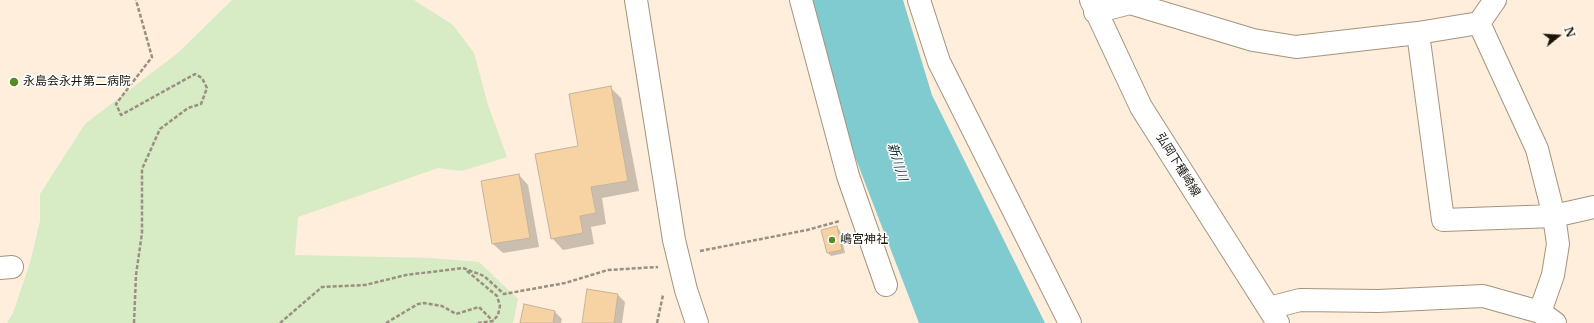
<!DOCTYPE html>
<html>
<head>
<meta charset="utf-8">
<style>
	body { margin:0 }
	#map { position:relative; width:1594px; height:323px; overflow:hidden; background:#feeedb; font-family:"Libre Baskerville",serif }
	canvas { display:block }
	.north { position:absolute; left:1538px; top:16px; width:40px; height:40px; -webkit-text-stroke:3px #fff; paint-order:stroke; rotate:72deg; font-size:11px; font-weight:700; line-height:16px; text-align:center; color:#1a140b }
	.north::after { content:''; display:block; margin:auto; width:14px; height:18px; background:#1a140b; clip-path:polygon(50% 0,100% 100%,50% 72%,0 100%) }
</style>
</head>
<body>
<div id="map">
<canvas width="1594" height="323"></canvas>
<div class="north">N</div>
</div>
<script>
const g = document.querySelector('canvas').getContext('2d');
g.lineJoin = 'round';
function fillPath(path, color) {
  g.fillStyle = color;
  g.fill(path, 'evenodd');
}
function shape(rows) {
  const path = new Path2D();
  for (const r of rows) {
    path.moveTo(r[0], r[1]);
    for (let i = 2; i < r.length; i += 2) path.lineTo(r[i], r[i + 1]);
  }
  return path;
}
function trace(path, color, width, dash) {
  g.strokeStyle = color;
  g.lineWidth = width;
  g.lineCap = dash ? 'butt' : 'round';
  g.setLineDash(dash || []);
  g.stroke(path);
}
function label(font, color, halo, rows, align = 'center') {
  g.font = font + ' "Libre Baskerville","Noto Sans JP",serif';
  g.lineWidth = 3;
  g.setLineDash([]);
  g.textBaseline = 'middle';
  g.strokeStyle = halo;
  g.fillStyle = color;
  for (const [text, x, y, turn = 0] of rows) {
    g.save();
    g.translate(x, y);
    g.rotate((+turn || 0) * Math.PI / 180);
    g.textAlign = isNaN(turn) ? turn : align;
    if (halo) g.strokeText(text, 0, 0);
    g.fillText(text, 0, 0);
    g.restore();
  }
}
const green = shape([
	[232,0,414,0,453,25,474,53,488,105,507,157,462,171,438,168,298,217,295,255,432,258,479,262,518,299,513,323,7,323,13,313,30,263,40,221,40,194,85,124,179,52]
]);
const water = shape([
	[811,0,903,0,932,95,1045,323,919,323,847,136]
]);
const shadow = shape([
	[610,87,621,98,639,191,602,198,606,224,591,227,594,244,563,250,552,238,579,147],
	[519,175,528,185,539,247,503,253,493,244],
	[837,227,840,231,845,253,831,256,828,253],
	[618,295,625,302,622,323,583,323],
	[524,306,555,312,562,319,561,323,521,323]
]);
const building = shape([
	[611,86,628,181,591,187,596,213,580,216,583,233,551,239,535,154,578,146,569,94,611,86],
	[519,174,530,238,492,244,481,181,519,174],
	[837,226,842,250,827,253,821,230,837,226],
	[587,289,618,294,614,323,582,323,587,289],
	[524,304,555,311,553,323,520,323,524,304]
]);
const path = shape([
	[700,251,807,230,840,221],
	[467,271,497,296,500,306,498,315,493,321,478,323],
	[134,323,136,275,142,233,142,169,160,129,188,108,201,104,207,88,202,78,195,74,121,115,116,104,152,57,136,0],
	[280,323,322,287,365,285,406,275,463,268,484,276,504,294,565,283,608,270,658,267],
	[386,323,418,304,424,303,442,306,456,314,479,307,493,321],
	[657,323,663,295]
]);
const minor = shape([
	[636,0,674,240,686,290,697,323],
	[801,0,848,176,886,285],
	[919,0,939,62,1070,323],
	[1095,12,1130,3,1253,40,1296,47,1418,33,1479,23,1495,0],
	[1479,23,1537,149,1554,216,1558,244,1553,275,1540,312],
	[1418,33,1443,220,1554,216,1594,207],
	[0,268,12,267],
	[1269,308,1300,300,1378,301,1483,296,1540,312,1555,323]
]);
const secondary = shape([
	[1091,0,1141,107,1278,323]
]);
const markers = [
	[14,82,5,"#578c25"],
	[832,240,4,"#578c25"]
];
const poiNames = [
	["永島会永井第二病院",23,82],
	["嶋宮神社",840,240]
];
const streetNames = [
	["弘岡下種崎線",1178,165,58]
];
const waterNames = [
	["新川川",897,162,73]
];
fillPath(green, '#d7ebc5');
fillPath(water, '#80cbd0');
fillPath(shadow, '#0003');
fillPath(building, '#f7d2a2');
trace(building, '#c5b39c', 1);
trace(minor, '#a5937d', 24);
trace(secondary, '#a5937d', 24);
trace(path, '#9a8f80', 2.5, [4, 2]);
trace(minor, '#fff', 22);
trace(secondary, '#fff', 22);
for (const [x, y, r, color] of markers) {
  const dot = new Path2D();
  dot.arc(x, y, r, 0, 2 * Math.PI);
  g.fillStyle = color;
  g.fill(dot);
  trace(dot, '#fff', 1.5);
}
label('12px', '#1a140b', '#fff', poiNames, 'left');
label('12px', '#1a140b', '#fff', streetNames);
label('italic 13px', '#163b3d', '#fff', waterNames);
</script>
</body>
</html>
